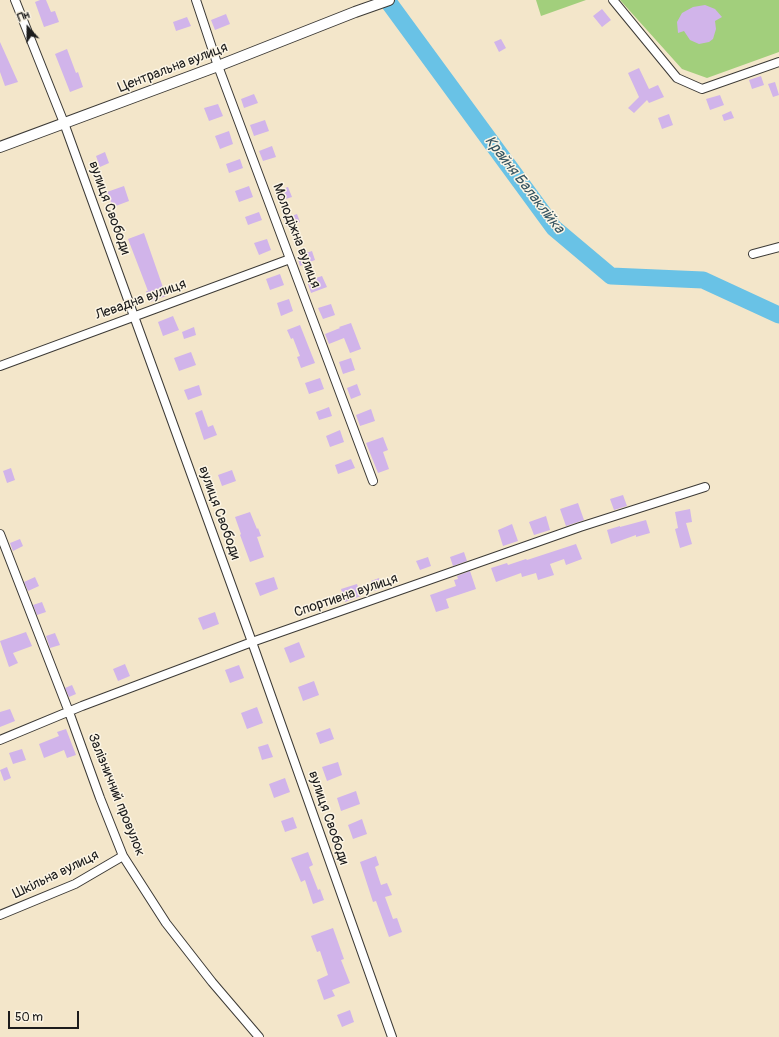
<!DOCTYPE html>
<html>
<head>
<meta charset="utf-8">
<style>
	body { margin:0 }
	#map { position:relative; width:779px; height:1037px; overflow:hidden; background:#f3e6ca; font-family:Pangolin,sans-serif }
	canvas { display:block }
	.north { position:absolute; left:8px; top:8px; width:40px; height:40px; -webkit-text-stroke:3px #fcf5e5; paint-order:stroke; rotate:339deg; font-size:11px; font-weight:700; line-height:16px; text-align:center; color:#1c1c1c }
	.north::after { content:''; display:block; margin:auto; width:14px; height:18px; background:#1c1c1c; clip-path:polygon(50% 0,100% 100%,50% 72%,0 100%) }
	.scale { position:absolute; left:8px; top:1011px; width:71px; height:18px; box-sizing:border-box; border:2px solid #1c1c1c; border-top:0; padding-left:5px; font-size:12px; line-height:14px; white-space:nowrap; color:#1c1c1c; -webkit-text-stroke:3px #fcf5e5; paint-order:stroke }
</style>
</head>
<body>
<div id="map">
<canvas width="779" height="1037"></canvas>
<div class="north">Пн</div>
<div class="scale">50 m</div>
</div>
<script>
const g = document.querySelector('canvas').getContext('2d');
g.lineJoin = 'round';
function fillPath(path, color) {
  g.fillStyle = color;
  g.fill(path, 'evenodd');
}
function shape(rows) {
  const path = new Path2D();
  for (const r of rows) {
    path.moveTo(r[0], r[1]);
    for (let i = 2; i < r.length; i += 2) path.lineTo(r[i], r[i + 1]);
  }
  return path;
}
function trace(path, color, width, dash) {
  g.strokeStyle = color;
  g.lineWidth = width;
  g.lineCap = dash ? 'butt' : 'round';
  g.setLineDash(dash || []);
  g.stroke(path);
}
function label(font, color, halo, rows, align = 'center') {
  g.font = font + ' Pangolin,sans-serif';
  g.lineWidth = 3;
  g.setLineDash([]);
  g.textBaseline = 'middle';
  g.strokeStyle = halo;
  g.fillStyle = color;
  for (const [text, x, y, turn = 0] of rows) {
    g.save();
    g.translate(x, y);
    g.rotate((+turn || 0) * Math.PI / 180);
    g.textAlign = isNaN(turn) ? turn : align;
    if (halo) g.strokeText(text, 0, 0);
    g.fillText(text, 0, 0);
    g.restore();
  }
}
const green = shape([
	[536,0,586,0,541,16],
	[620,0,779,0,779,52,707,78,682,69]
]);
const river = shape([
	[387,0,554,228,611,276,703,280,779,315]
]);
const building = shape([
	[40,0,46,0,51,12,55,11,59,22,44,27,35,2],
	[705,5,715,9,722,17,715,21,716,29,713,39,709,42,699,44,690,40,684,31,678,33,677,22,682,13,693,7],
	[602,9,611,20,602,27,593,16],
	[226,14,230,24,215,30,211,20],
	[187,17,191,26,176,31,173,22],
	[501,39,506,48,499,52,494,42],
	[0,42,18,82,5,86,0,72],
	[67,49,76,73,78,72,83,87,70,92,55,54],
	[639,68,649,89,658,85,664,97,649,103,647,100,634,113,628,108,639,97,628,73],
	[761,76,764,85,752,89,749,80],
	[775,82,779,95,773,97,768,84],
	[254,94,258,103,244,108,241,99],
	[720,95,724,105,710,110,706,99],
	[218,104,223,116,209,121,204,108],
	[731,111,734,118,724,121,722,115],
	[669,114,673,125,662,129,658,118],
	[265,120,269,131,254,136,250,125],
	[229,131,233,144,220,149,215,136],
	[272,146,276,157,263,161,259,151],
	[105,152,109,163,100,167,96,156],
	[240,159,243,168,229,173,226,164],
	[124,186,129,201,113,207,107,192],
	[249,186,253,197,239,202,235,191],
	[288,187,292,197,279,201,276,191],
	[259,212,262,220,248,225,245,217],
	[297,214,300,222,287,227,284,219],
	[144,233,166,296,150,302,146,291,148,291,128,239],
	[267,239,271,250,259,255,254,243],
	[312,251,315,260,300,266,297,256],
	[280,274,284,285,270,290,266,279],
	[322,276,327,287,311,293,307,281],
	[289,299,293,311,281,316,277,303],
	[331,304,335,315,323,319,318,308],
	[173,316,179,330,163,336,158,322],
	[351,323,361,349,350,353,344,338,329,344,325,334,340,328,339,327],
	[300,325,315,363,301,368,297,357,300,356,293,338,291,339,287,330],
	[194,327,196,335,184,339,182,332],
	[191,352,196,365,179,371,174,358],
	[351,358,355,370,343,374,339,362],
	[320,378,324,389,309,394,305,383],
	[357,384,361,395,351,399,347,388],
	[199,385,202,395,188,400,184,390],
	[329,407,332,416,319,420,316,412],
	[371,409,375,421,360,426,356,415],
	[202,410,208,427,213,425,217,435,204,440,195,413],
	[340,430,344,442,330,447,326,436],
	[383,437,388,450,383,452,389,469,378,473,366,443],
	[351,459,355,468,338,474,335,465],
	[11,468,15,480,7,483,3,471],
	[232,470,236,481,222,486,218,475],
	[623,495,627,506,614,510,610,499],
	[578,503,584,520,566,526,560,509],
	[690,509,692,522,686,523,692,544,680,548,675,529,678,528,675,512],
	[250,512,257,529,258,528,261,536,257,537,264,557,250,562,240,535,241,534,235,517],
	[546,516,550,530,534,535,529,522],
	[646,520,650,533,636,537,636,535,611,544,607,530,620,526,620,527],
	[512,524,518,541,503,546,498,530],
	[20,539,23,546,13,551,10,543],
	[576,544,582,559,566,565,564,559,550,564,554,575,538,580,536,573,522,577,521,573,496,582,491,568,507,563,508,565,526,559,527,560],
	[464,552,467,561,453,566,450,557],
	[428,557,431,566,420,570,416,561],
	[470,571,476,589,446,599,449,608,436,612,430,595,456,586,454,580,458,579,457,576],
	[35,577,39,586,28,591,24,582],
	[274,577,278,589,260,596,255,583],
	[379,578,383,588,375,591,371,581],
	[357,584,361,596,345,602,341,589],
	[42,602,46,612,37,615,33,605],
	[215,612,219,624,203,630,198,618],
	[26,632,32,646,13,653,18,663,9,667,0,641],
	[55,633,60,645,50,648,46,636],
	[299,642,305,657,290,663,284,648],
	[125,664,130,676,118,681,113,669],
	[239,665,244,678,230,683,225,670],
	[314,681,319,695,303,701,298,687],
	[72,685,76,694,69,697,65,688],
	[257,707,263,723,247,729,241,713],
	[10,709,15,721,0,727,0,712],
	[330,728,334,739,320,744,316,733],
	[66,729,76,755,67,758,64,750,44,758,39,744,59,736,57,732],
	[268,744,273,757,262,760,258,747],
	[22,749,26,760,13,764,9,753],
	[338,762,342,775,327,781,322,767],
	[7,767,11,778,4,781,0,770],
	[285,778,290,792,274,798,269,784],
	[356,791,360,804,341,811,337,798],
	[293,817,297,828,285,832,281,821],
	[362,819,367,834,353,839,348,825],
	[308,852,313,865,309,867,318,890,320,889,324,900,313,904,305,880,301,882,291,858],
	[376,856,379,865,375,867,381,885,387,883,392,895,385,897,393,919,397,918,402,932,389,937,376,901,373,902,360,862],
	[333,928,344,959,341,960,350,983,332,990,335,996,324,1000,317,980,328,975,320,951,317,952,311,936],
	[350,1010,354,1022,342,1027,337,1015]
]);
const minor = shape([
	[15,0,64,123,252,642,392,1037],
	[196,0,218,66,373,481],
	[613,0,677,78,702,89,779,62],
	[753,254,779,247],
	[0,366,290,259],
	[0,534,69,712,100,798,123,856,166,923,212,982,259,1037],
	[0,740,82,706,252,642,580,527,705,487],
	[0,915,75,884,123,856]
]);
const tertiary = shape([
	[0,147,218,66,355,12,389,0]
]);
const streetNames = [
	["Центральна вулиця",173,68,-21],
	["вулиця Свободи",109,208,70],
	["Молодіжна вулиця",296,236,69],
	["Левадна вулиця",141,300,-20],
	["вулиця Свободи",219,513,70],
	["Спортивна вулиця",346,596,-19],
	["Залізничний провулок",116,795,68],
	["вулиця Свободи",328,818,71],
	["Шкільна вулиця",56,875,-26]
];
const waterNames = [
	["Крайня Балаклійка",524,185,52]
];
fillPath(green, '#a2cf7c');
trace(river, '#69c2e6', 17);
fillPath(building, '#d1b4ea');
trace(minor, '#3c3a36', 10);
trace(tertiary, '#3c3a36', 12);
trace(minor, '#fff', 8);
trace(tertiary, '#fff', 10);
label('14px', '#1c1c1c', '#fcf5e5', streetNames);
label('italic 15px', '#375663', '#fcf5e5', waterNames);
</script>
</body>
</html>
